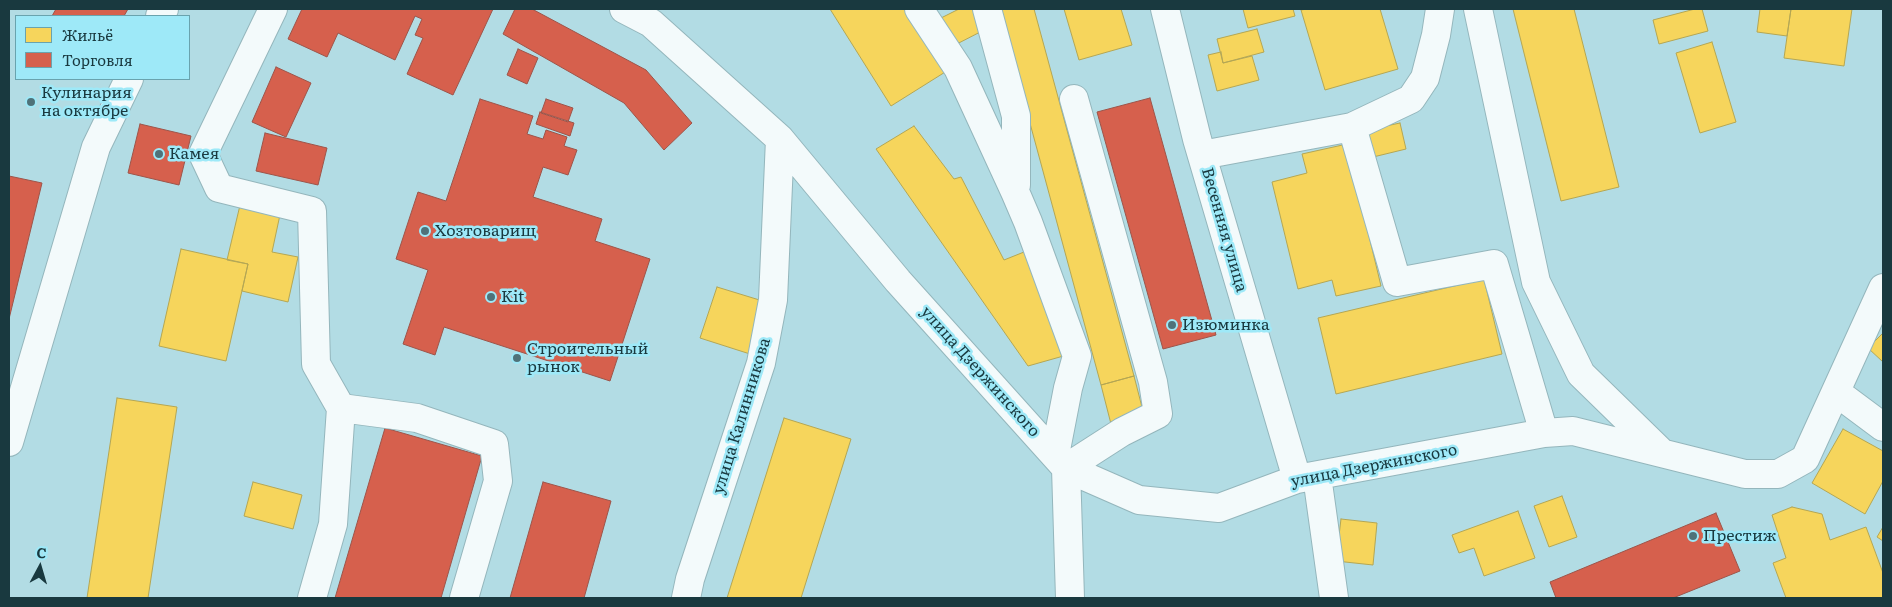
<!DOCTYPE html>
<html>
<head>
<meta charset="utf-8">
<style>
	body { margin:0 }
	#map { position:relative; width:1892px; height:607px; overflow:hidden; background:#b2dce4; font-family:Literata,serif }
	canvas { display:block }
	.frame { position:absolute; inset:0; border:10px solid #19393f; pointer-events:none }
	.legend { position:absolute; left:15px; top:15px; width:175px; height:65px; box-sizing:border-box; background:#9ee9f8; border:1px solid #69a3ae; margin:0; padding:6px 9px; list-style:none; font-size:15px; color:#19393f }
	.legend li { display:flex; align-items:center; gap:10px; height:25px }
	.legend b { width:25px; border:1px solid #69a3ae }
	.north { position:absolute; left:15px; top:542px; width:50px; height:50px; -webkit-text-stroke:4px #9ee9f8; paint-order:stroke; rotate:6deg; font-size:14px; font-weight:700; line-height:20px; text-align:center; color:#19393f }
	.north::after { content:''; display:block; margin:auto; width:18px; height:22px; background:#19393f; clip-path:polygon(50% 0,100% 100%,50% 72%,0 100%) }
</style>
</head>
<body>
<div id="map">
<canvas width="1892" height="607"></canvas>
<div class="frame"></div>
<ul class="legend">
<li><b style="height:14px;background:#f6d55c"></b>Жильё</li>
<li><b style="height:14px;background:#d6604d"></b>Торговля</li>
</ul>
<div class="north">С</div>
</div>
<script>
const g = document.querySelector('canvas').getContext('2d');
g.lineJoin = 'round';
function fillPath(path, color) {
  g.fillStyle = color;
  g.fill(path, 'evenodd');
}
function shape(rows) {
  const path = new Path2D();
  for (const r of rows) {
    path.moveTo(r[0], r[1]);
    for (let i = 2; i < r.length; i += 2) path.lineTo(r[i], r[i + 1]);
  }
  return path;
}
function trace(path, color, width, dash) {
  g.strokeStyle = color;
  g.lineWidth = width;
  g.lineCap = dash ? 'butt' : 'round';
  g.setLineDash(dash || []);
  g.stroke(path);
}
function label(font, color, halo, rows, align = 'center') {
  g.font = font + ' Literata,serif';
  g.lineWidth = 5;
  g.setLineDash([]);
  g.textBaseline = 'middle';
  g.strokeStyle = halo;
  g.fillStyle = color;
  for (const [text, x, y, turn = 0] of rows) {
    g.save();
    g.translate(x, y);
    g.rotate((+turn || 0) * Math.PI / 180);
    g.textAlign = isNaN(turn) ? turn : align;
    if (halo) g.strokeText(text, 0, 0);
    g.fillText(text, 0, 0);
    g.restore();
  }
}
const homes = shape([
	[830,9,912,9,950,69,891,106,830,9],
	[959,9,978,9,988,28,949,48,935,21,959,9],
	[999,9,1034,9,1134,376,1101,385,999,9],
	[1064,9,1121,9,1132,45,1079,60,1064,9],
	[1243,9,1293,9,1295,16,1248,28,1243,9],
	[1307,9,1380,9,1398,69,1325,90,1301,10,1307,9],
	[1513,9,1574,9,1619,187,1561,201,1513,9],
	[1695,9,1702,9,1708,31,1659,44,1653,20,1695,9],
	[1760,9,1791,9,1787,36,1757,32,1760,9],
	[1791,9,1852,9,1844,66,1784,58,1791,9],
	[1257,29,1264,52,1223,63,1217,39,1257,29],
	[1712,42,1736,122,1700,133,1676,53,1712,42],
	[1221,52,1223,63,1252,56,1259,80,1217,91,1208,55,1221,52],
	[1400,123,1406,149,1369,158,1363,131,1400,123],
	[914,126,954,179,961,177,1004,260,1029,250,1067,355,1028,366,876,149,914,126],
	[1347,144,1381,286,1336,296,1332,280,1298,289,1272,182,1307,173,1302,154,1347,144],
	[241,201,281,210,272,252,298,257,288,302,242,291,248,264,227,260,241,201],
	[181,249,248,264,226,361,159,346,181,249],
	[1484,279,1502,354,1336,394,1318,318,1484,279],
	[717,287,766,302,750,354,700,338,717,287],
	[1883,333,1883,362,1868,348,1883,333],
	[1134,376,1144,415,1111,424,1101,385,1134,376],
	[117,398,177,407,148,598,87,598,117,398],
	[784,418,851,439,801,598,727,598,784,418],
	[1843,429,1883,451,1883,481,1865,514,1812,483,1843,429],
	[253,482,302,495,293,529,244,516,253,482],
	[1562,496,1577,537,1549,547,1534,506,1562,496],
	[1792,507,1822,514,1830,540,1866,527,1883,573,1883,598,1786,598,1773,563,1786,558,1772,515,1792,507],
	[1518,511,1535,558,1484,576,1474,548,1459,553,1452,535,1518,511],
	[1341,519,1377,523,1373,565,1336,561,1341,519],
	[1883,527,1883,541,1877,537,1883,527]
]);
const shops = shape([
	[56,9,128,9,124,16,52,16,56,9],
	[302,9,493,9,453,95,407,74,423,38,415,35,422,19,415,16,395,60,338,33,327,57,288,39,302,9],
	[515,9,532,9,646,70,692,123,664,150,624,103,503,34,515,9],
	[518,49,538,58,527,84,507,75,518,49],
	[276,67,311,83,286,137,252,122,276,67],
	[1150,98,1216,335,1163,349,1097,112,1150,98],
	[480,99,533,116,527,134,543,139,546,130,567,137,564,146,577,150,568,175,543,167,533,197,602,219,595,241,650,259,610,381,444,327,435,355,403,344,428,270,396,259,418,192,446,201,480,99],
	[546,99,573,108,568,122,541,113,546,99],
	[540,112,574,123,570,136,536,124,540,112],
	[140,124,191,136,179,185,128,173,140,124],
	[265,133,327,148,318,185,256,171,265,133],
	[9,176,42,183,9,319,9,176],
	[385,428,482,456,441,598,335,598,385,428],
	[543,482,611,501,584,598,510,598,543,482],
	[1716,513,1740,571,1673,598,1556,598,1550,582,1716,513]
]);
const minor = shape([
	[273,9,203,154,219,188,312,211,316,364,341,408,417,418,494,444,498,481,464,598],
	[624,9,651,23,780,139,898,281,1066,468,1139,500,1219,508,1297,479,1544,433,1573,431,1745,474,1778,474,1805,459,1883,288],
	[919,9,958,68,1016,194,1028,222,1077,356,1068,388,1055,455],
	[987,9,1016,116,1016,185],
	[1165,9,1197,139,1297,479],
	[1478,9,1536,282,1581,374,1662,453],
	[160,16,164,9],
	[1352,127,1411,99,1425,78,1436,35,1440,9],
	[1202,155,1352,127,1397,282,1494,264,1544,433],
	[1836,392,1883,427],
	[9,442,96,147,129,79],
	[1317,476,1334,598],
	[312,598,333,524,341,408],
	[686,598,690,579,761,363,773,300,780,139],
	[1070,598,1066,468,1122,432,1158,414,1153,382,1074,99]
]);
const markers = [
	[31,102,5,"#4f7279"],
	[159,154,5,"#4f7279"],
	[425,231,5,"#4f7279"],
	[491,297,5,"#4f7279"],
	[1172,325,5,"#4f7279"],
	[517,358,5,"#4f7279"],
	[1693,536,5,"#4f7279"]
];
const poiNames = [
	["Кулинария",41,93],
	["на октябре",41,111],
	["Камея",169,154],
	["Хозтоварищ",435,231],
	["Kit",501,297],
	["Изюминка",1182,325],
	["Строительный",527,349],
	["рынок",527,367],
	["Престиж",1703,536]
];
const streetNames = [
	["Весенняя улица",1224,230,74],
	["улица Дзержинского",980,372,48],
	["улица Калинникова",742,416,-73],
	["улица Дзержинского",1374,466,-11]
];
fillPath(homes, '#f6d55c');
trace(homes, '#b4a653', 1);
fillPath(shops, '#d6604d');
trace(shops, '#9d5449', 1);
trace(minor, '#94b6bc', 30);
trace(minor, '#f3fafb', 28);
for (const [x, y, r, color] of markers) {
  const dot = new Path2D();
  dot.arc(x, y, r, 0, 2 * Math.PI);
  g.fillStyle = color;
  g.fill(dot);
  trace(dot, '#9ee9f8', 2);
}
label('16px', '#19393f', '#9ee9f8', poiNames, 'left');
label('16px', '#19393f', '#9ee9f8', streetNames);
</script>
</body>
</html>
